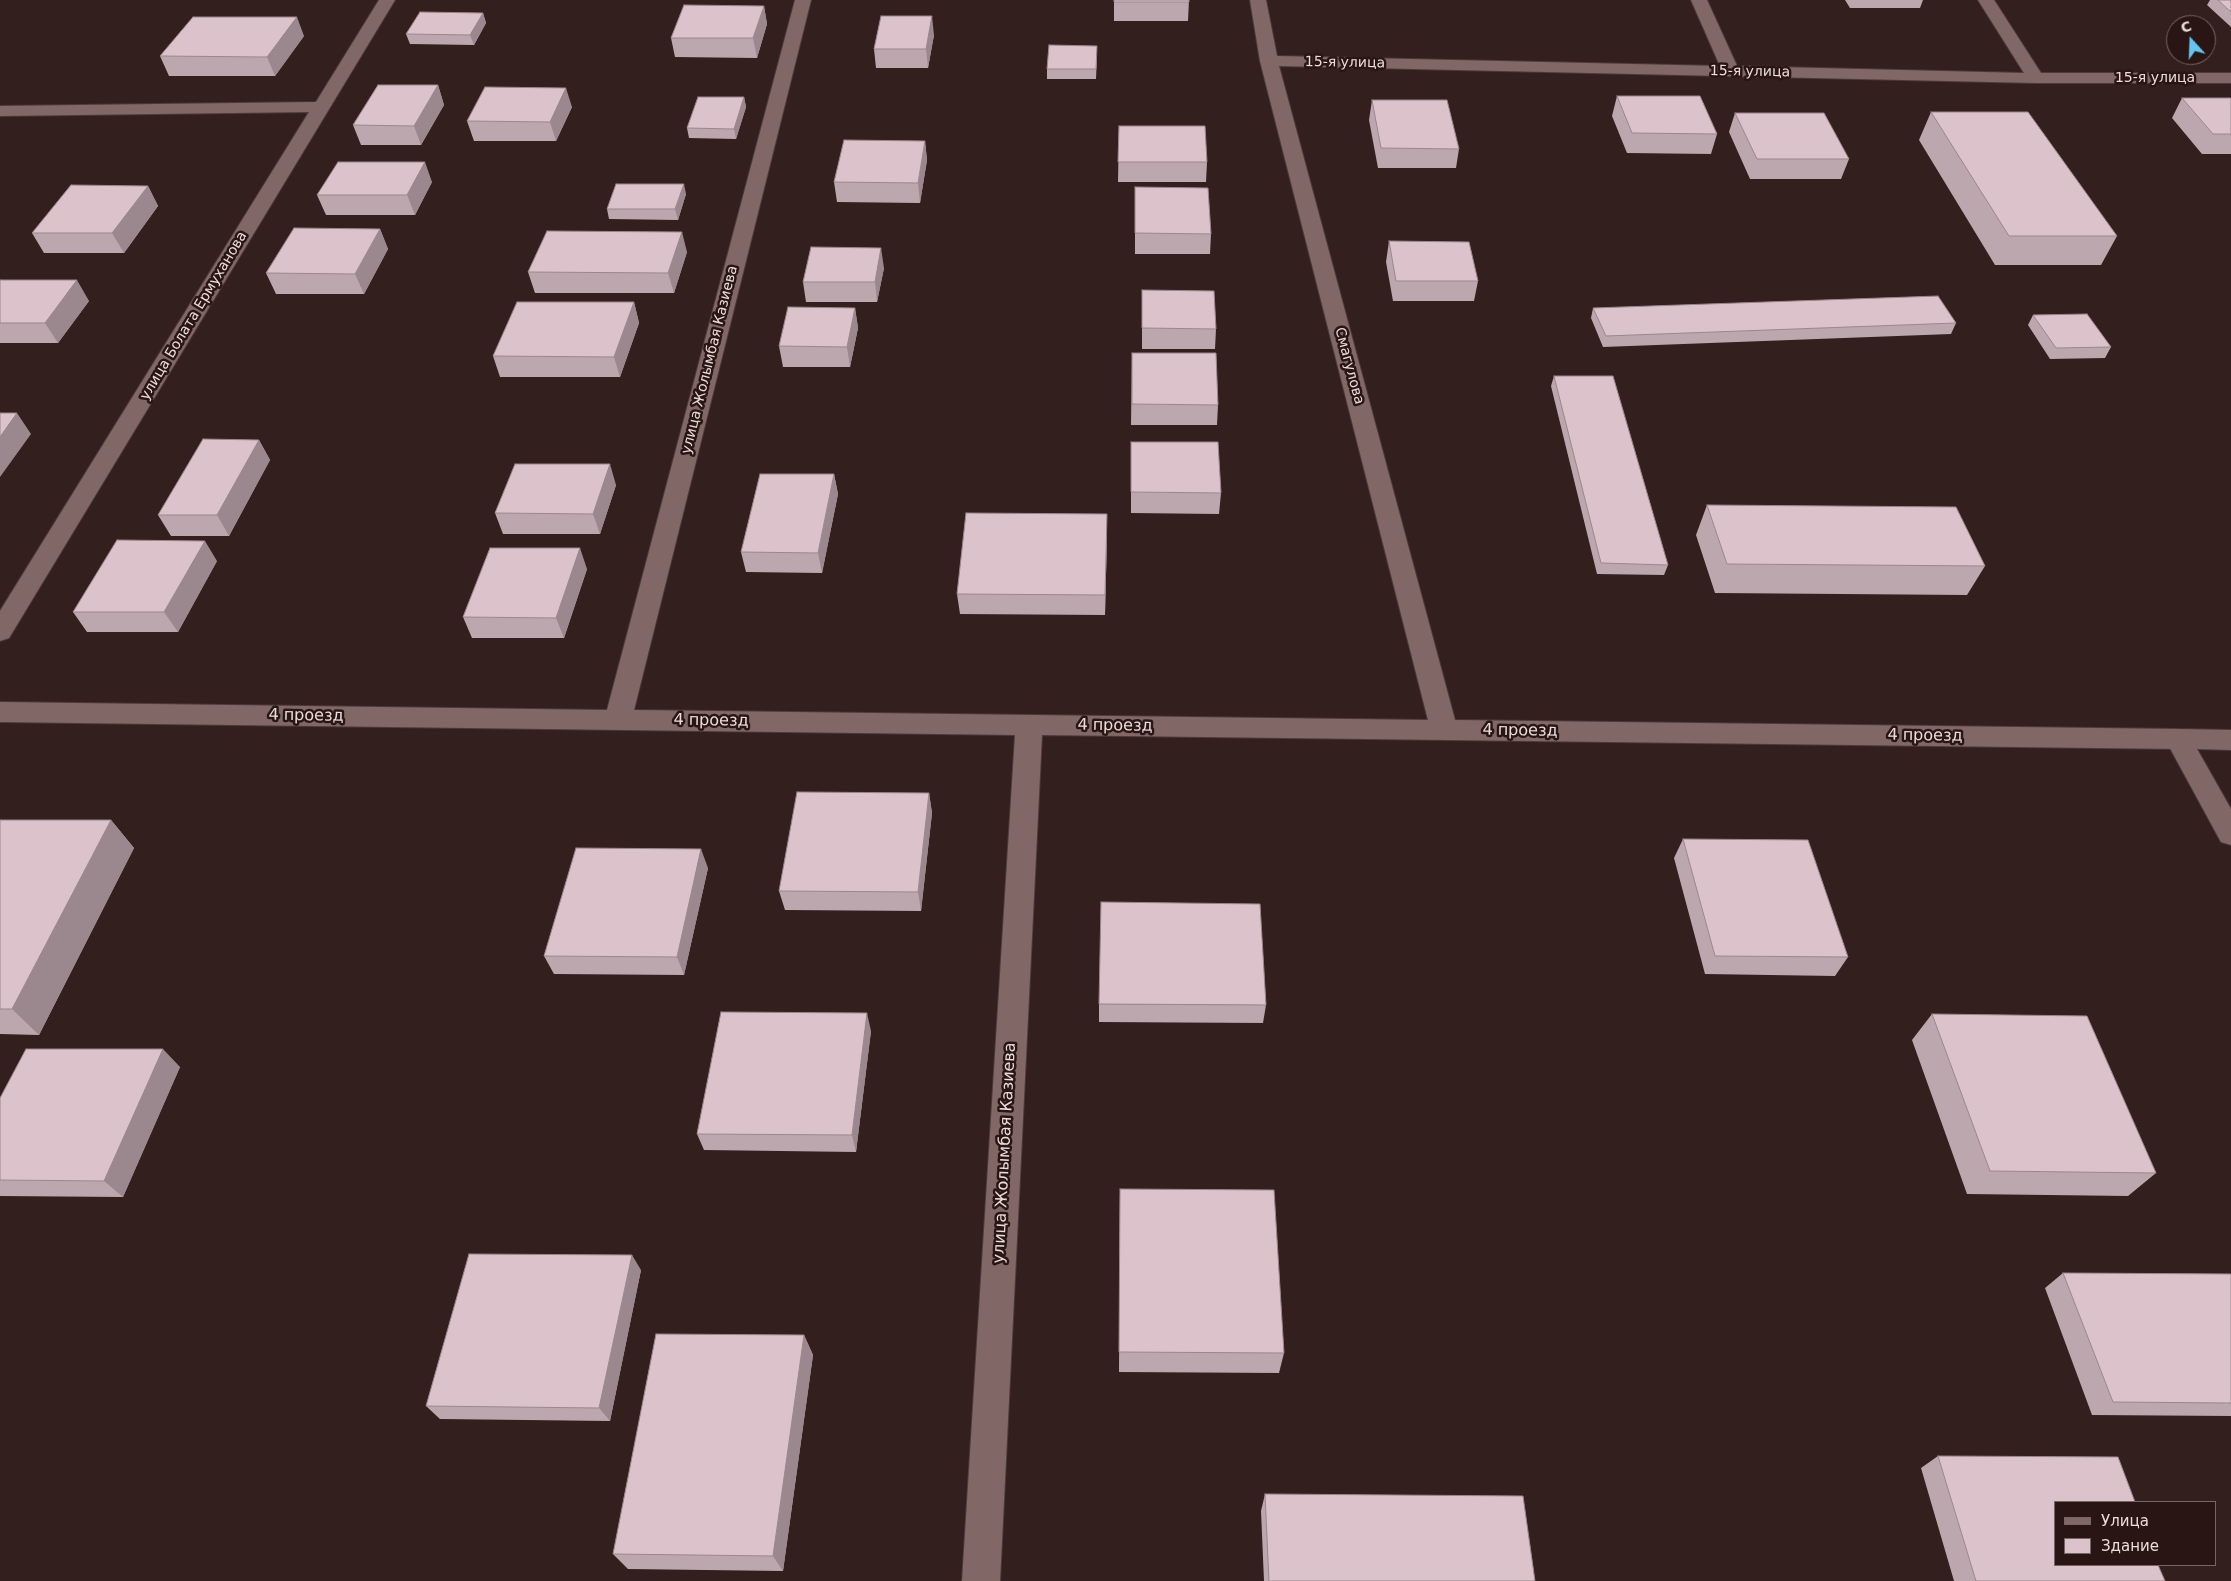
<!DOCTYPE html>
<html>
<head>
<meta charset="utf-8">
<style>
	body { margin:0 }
	#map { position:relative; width:2231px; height:1581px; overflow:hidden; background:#331f1d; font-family:"DejaVu Sans",sans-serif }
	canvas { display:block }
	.legend { position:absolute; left:2054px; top:1501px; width:162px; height:65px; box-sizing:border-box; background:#291614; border:1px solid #776564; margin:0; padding:6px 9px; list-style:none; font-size:15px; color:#ebdcdb }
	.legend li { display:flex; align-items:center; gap:10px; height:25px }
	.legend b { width:25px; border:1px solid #776564 }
	.north { position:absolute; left:2166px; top:15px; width:50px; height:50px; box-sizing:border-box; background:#291614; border:1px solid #776564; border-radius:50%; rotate:340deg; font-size:14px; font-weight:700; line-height:20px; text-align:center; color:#ebdcdb }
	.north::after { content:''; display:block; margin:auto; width:18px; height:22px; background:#65c5ef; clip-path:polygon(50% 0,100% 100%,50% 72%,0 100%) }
</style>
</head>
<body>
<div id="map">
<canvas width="2231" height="1581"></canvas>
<ul class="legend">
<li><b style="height:6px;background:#816866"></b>Улица</li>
<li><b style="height:14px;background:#dcc2cb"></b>Здание</li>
</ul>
<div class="north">С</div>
</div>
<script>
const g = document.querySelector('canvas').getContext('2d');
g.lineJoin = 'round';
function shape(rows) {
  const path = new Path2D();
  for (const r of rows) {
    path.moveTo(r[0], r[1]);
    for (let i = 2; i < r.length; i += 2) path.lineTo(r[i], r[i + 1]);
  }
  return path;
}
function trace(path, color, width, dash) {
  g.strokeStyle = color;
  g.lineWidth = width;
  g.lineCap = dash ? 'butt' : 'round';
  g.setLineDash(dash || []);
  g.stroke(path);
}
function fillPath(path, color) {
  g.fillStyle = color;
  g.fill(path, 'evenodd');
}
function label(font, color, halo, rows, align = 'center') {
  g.font = font + ' "DejaVu Sans",sans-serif';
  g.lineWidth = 5;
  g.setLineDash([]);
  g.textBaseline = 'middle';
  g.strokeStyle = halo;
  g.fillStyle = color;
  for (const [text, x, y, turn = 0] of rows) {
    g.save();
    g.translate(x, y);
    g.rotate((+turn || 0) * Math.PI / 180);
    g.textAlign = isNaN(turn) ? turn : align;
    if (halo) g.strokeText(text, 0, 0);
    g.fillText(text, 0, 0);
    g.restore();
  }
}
const street = shape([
	[379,0,395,0,9,638,0,641,0,611,309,112,0,116,0,106,316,102,379,0],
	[795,0,811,0,634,710,1428,720,1260,61,1250,0,1266,0,1277,56,1720,66,1691,0,1707,0,1737,66,2024,73,1978,0,1994,0,2041,73,2231,73,2231,83,2036,83,1279,66,1455,720,2178,729,2187,732,2191,739,2187,746,2178,749,1042,735,1000,1581,962,1581,1015,735,0,722,0,702,607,710,795,0]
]);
const secondary = shape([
	[2178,729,2231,730,2231,750,2197,749,2231,809,2231,845,2221,842,2165,739,2169,732,2178,729]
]);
const wall = shape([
	[1114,0,1189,0,1188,21,1114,21],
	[1845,0,1923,0,1920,8,1850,8],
	[2210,0,2231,0,2231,27,2207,5],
	[764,6,767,24,757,58,675,57,671,38],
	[483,13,486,23,474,45,410,44,406,34],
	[934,35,928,68,876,68,874,49],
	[304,36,275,76,169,76,160,56],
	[1097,56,1096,79,1047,79,1047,69],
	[438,85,444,105,421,145,361,145,353,125],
	[1617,96,1717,134,1711,154,1627,153,1612,116],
	[744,97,746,107,736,139,689,138,687,128],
	[2182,98,2231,98,2231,154,2202,154,2172,118],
	[1372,100,1459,149,1456,168,1378,168,1369,120],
	[572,107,556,141,474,141,467,121],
	[1931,112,2117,236,2101,265,1995,265,1919,140],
	[1735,113,1849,159,1841,179,1750,179,1729,132],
	[1119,126,1207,162,1206,182,1118,182],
	[925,141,927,160,920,203,837,202,834,182],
	[432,182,415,215,326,215,317,195],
	[148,186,158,206,124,253,44,253,32,233],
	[1135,187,1211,234,1210,254,1135,254],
	[686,194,678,220,609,219,607,209],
	[380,229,388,249,364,294,276,294,266,273],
	[1389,241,1478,281,1474,301,1393,301,1386,262],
	[687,252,674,293,535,293,528,272],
	[884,268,877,302,806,302,803,282],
	[0,280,89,301,58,343,0,343],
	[1142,290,1216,329,1215,349,1142,349],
	[634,302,639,323,620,377,500,377,493,356],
	[855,308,858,328,850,367,783,367,779,346],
	[1593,308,1956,323,1951,334,1603,347,1591,318],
	[2033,315,2111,347,2105,358,2050,359,2028,325],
	[1132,353,1218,405,1217,425,1131,425],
	[1554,376,1668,565,1664,575,1597,574,1551,386],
	[259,440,270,460,229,536,171,536,158,515],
	[1131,442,1221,493,1219,514,1131,513],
	[834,474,838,494,822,573,746,572,741,552],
	[616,485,600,534,503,534,495,513],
	[1707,505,1985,566,1967,595,1715,593,1696,535],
	[1107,534,1105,615,960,614,957,594],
	[217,561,178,632,87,632,73,612],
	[587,569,564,638,472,638,463,617],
	[929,793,932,813,921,911,785,910,779,891],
	[0,820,111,820,134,848,39,1035,0,1034],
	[1683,839,1848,957,1835,976,1705,974,1674,858],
	[708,868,684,975,554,974,544,956],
	[1099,1004,1266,1005,1263,1023,1099,1022],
	[1932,1014,2156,1173,2128,1196,1967,1194,1912,1040],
	[871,1031,856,1152,704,1150,697,1134],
	[180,1067,123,1197,0,1196,0,1098],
	[1120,1189,1284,1353,1279,1373,1119,1372],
	[641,1270,610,1421,440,1419,426,1406],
	[2063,1273,2231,1274,2231,1416,2092,1415,2045,1288],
	[804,1335,813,1355,783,1571,628,1569,613,1554],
	[1938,1456,2165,1581,1954,1581,1921,1468],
	[1265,1494,1535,1581,1264,1581,1261,1511]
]);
const shadedWall = shape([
	[764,6,767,24,757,58,753,38],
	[483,13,486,23,474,45,470,35],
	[932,16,934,35,928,68,926,49],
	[297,17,304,36,275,76,267,57],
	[438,85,444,105,421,145,414,126],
	[566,88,572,107,556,141,550,122],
	[744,97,746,107,736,139,734,129],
	[925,141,927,160,920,203,918,183],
	[425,162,432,182,415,215,407,195],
	[684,184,686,194,678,220,675,209],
	[148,186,158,206,124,253,112,233],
	[380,229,388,249,364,294,355,274],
	[682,232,687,252,674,293,668,273],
	[881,248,884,268,877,302,875,282],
	[77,280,89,301,58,343,45,323],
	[634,302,639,323,620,377,614,357],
	[855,308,858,328,850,367,847,347],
	[17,413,31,434,0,477,0,437],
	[259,440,270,460,229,536,217,515],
	[610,464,616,485,600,534,593,514],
	[834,474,838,494,822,573,818,553],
	[1107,514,1107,534,1105,615,1105,595],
	[205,541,217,561,178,632,164,612],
	[580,548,587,569,564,638,556,618],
	[929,793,932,813,921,911,918,892],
	[111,820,134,848,39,1035,12,1009],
	[701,849,708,868,684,975,677,957],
	[867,1013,871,1031,856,1152,852,1135],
	[163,1049,180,1067,123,1197,104,1181],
	[632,1255,641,1270,610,1421,599,1408],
	[804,1335,813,1355,783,1571,773,1556]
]);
const building = shape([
	[1114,0,1189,0,1189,2,1114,2,1114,0],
	[2218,0,2231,0,2231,12,2218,0],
	[684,5,764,6,753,38,671,38,684,5],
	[420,12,483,13,470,35,406,34,420,12],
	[881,16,932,16,926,49,874,49,881,16],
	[193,17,297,17,267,57,160,56,193,17],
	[1049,45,1097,46,1096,69,1047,69,1049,45],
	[378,85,438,85,414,126,353,125,378,85],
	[485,87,566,88,550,122,467,121,485,87],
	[1617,96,1700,96,1717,134,1632,133,1617,96],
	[698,97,744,97,734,129,687,128,698,97],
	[2182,98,2231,98,2231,134,2213,134,2182,98],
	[1372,100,1447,100,1459,149,1381,148,1372,100],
	[1931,112,2028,112,2117,236,2009,236,1931,112],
	[1735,113,1824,113,1849,159,1757,159,1735,113],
	[1119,126,1205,126,1207,162,1118,162,1119,126],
	[844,140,925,141,918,183,834,182,844,140],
	[338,162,425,162,407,195,317,195,338,162],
	[616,184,684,184,675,209,607,209,616,184],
	[71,185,148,186,112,233,32,233,71,185],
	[1135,187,1208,188,1211,234,1135,233,1135,187],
	[294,228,380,229,355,274,266,273,294,228],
	[547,231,682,232,668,273,528,272,547,231],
	[1389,241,1469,242,1478,281,1396,281,1389,241],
	[811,247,881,248,875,282,803,282,811,247],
	[0,280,77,280,45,323,0,323,0,280],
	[1142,290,1214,291,1216,329,1142,328,1142,290],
	[1938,296,1956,323,1606,336,1593,308,1938,296],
	[517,302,634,302,614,357,493,356,517,302],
	[788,307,855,308,847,347,779,346,788,307],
	[2087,314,2111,347,2056,348,2033,315,2087,314],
	[1132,353,1216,353,1218,405,1132,404,1132,353],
	[1554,376,1613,376,1668,565,1601,563,1554,376],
	[0,413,17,413,0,437,0,413],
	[203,439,259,440,217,515,158,515,203,439],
	[1131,442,1218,442,1221,493,1131,492,1131,442],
	[515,464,610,464,593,514,495,513,515,464],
	[760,474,834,474,818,553,741,552,760,474],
	[1707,505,1956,507,1985,566,1727,564,1707,505],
	[966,513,1107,514,1105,595,957,594,966,513],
	[117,540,205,541,164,612,73,612,117,540],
	[490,548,580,548,556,618,463,617,490,548],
	[797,792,929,793,918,892,779,891,797,792],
	[0,820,111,820,12,1009,0,1009,0,820],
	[1683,839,1808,840,1848,957,1715,956,1683,839],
	[576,848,701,849,677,957,544,956,576,848],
	[1101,902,1260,904,1266,1005,1099,1004,1101,902],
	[721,1012,867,1013,852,1135,697,1134,721,1012],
	[1932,1014,2087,1016,2156,1173,1990,1171,1932,1014],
	[26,1049,163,1049,104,1181,0,1180,0,1098,26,1049],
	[1120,1189,1274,1190,1284,1353,1119,1352,1120,1189],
	[469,1254,632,1255,599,1408,426,1406,469,1254],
	[2063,1273,2231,1274,2231,1403,2113,1402,2063,1273],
	[656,1334,804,1335,773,1556,613,1554,656,1334],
	[1938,1456,2118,1457,2135,1502,2055,1502,2055,1565,2158,1565,2165,1581,1976,1581,1938,1456],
	[1265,1494,1523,1496,1535,1581,1269,1581,1265,1494]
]);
const farStreetnames = [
	["15-я улица",1345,63,1],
	["15-я улица",1750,72,1],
	["15-я улица",2155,78],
	["улица Болата Ермуханова",194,316,-59],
	["улица Жолымбая Казиева",710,360,-76],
	["Смагулова",1349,366,75]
];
const streetNames = [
	["4 проезд",306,716,1],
	["4 проезд",711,721,1],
	["4 проезд",1115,726,1],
	["4 проезд",1520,731,1],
	["4 проезд",1925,736,1],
	["улица Жолымбая Казиева",1005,1153,-87]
];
trace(street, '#4c3b3a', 2);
trace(secondary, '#4c3b3a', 2);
fillPath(street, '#816866');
fillPath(secondary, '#816866');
fillPath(wall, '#bda7af');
fillPath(shadedWall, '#9a888e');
fillPath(building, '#dcc2cb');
trace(building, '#9a888e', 1);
label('14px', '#ebdcdb', '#291614', farStreetnames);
label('16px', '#ebdcdb', '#291614', streetNames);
</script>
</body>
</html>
